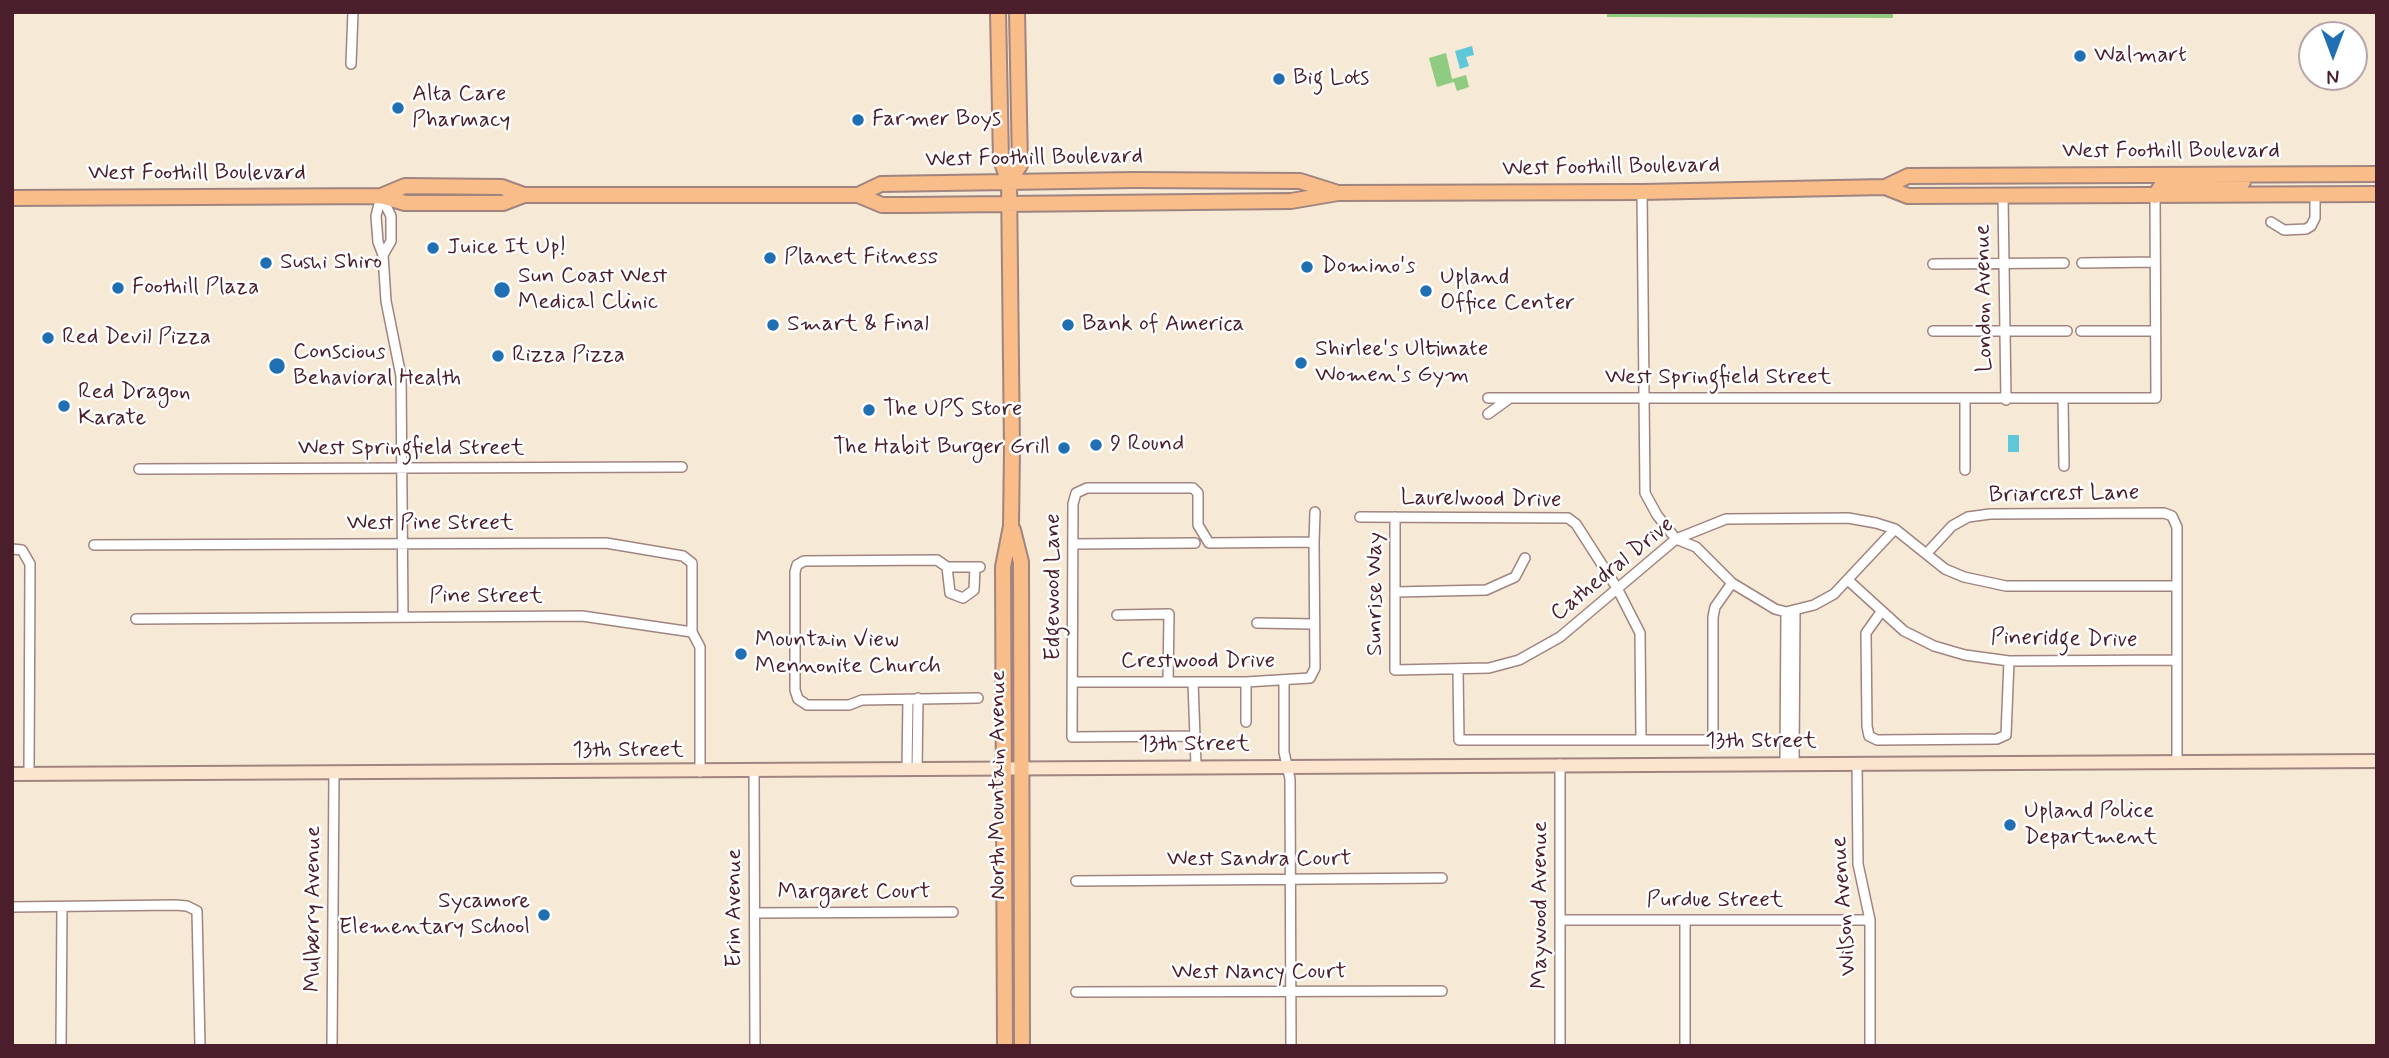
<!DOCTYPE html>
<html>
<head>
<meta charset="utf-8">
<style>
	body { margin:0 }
	#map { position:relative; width:2389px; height:1058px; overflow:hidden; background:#f6e9d5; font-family:Mynerve,sans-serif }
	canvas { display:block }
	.frame { position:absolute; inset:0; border:14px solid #4a1f2b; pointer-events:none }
	.north { position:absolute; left:2298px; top:21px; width:70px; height:70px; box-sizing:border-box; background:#fff; border:2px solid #b7a5aa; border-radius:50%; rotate:180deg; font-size:19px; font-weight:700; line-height:28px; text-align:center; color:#4a1f2b }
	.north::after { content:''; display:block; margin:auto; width:24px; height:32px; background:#1f6fb2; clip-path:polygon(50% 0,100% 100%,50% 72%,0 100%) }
</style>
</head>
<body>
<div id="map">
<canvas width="2389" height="1058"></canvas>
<div class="frame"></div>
<div class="north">N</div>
</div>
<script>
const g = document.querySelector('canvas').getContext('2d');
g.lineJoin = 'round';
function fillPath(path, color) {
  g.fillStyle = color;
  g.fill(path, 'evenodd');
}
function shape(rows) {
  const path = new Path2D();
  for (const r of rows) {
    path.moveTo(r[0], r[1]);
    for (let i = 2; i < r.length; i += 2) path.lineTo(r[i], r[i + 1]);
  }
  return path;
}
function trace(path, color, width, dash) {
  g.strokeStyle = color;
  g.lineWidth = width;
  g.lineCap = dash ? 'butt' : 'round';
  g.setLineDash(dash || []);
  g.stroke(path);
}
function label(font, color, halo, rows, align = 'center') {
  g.font = font + ' Mynerve,sans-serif';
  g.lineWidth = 5;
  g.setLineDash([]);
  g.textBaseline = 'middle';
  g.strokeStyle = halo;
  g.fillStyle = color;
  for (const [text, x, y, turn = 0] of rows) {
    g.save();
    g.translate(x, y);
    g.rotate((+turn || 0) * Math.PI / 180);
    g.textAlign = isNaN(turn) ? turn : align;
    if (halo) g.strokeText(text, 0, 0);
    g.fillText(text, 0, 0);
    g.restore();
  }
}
const green = shape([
	[1607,12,1893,12,1893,18,1607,17],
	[1446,53,1452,79,1466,75,1469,87,1457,91,1454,82,1437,87,1429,58]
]);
const water = shape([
	[1472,46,1474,55,1466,57,1469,66,1460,69,1455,51],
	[2008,435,2019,435,2019,452,2008,452]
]);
const street = shape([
	[351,64,353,12],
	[1642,192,1645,493,1657,515,1676,539,1696,547,1732,583,1775,609,1786,612,1814,605,1834,594,1895,529],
	[381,196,376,216,378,242,383,255,386,301,401,376,403,616],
	[381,196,391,216,391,241,383,255],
	[2003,196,2006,400],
	[2271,222,2284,230,2306,229,2311,226,2315,218,2315,195],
	[2082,263,2155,262],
	[1933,264,2064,263],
	[1933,331,2067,331],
	[2081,331,2155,331],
	[1488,398,2156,398,2155,196],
	[1965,399,1965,470],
	[2063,400,2064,466],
	[1488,414,1510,398],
	[139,469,682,467],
	[1360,517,1568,518,1576,524,1617,588,1640,633,1641,740],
	[1395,517,1395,670,1489,668,1519,660,1560,637,1676,539,1726,519,1848,518,1876,523,1895,529,1945,569,1964,577,2006,586,2176,586],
	[1314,542,1315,512],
	[1073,544,1195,543],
	[94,545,606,543,683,556,692,563,692,632],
	[12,549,22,550,30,564,29,773],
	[1927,553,1952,526,1968,517,1990,514,2164,513,2172,516,2177,527,2177,763],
	[947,567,950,593,963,598,974,590,975,567],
	[1849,581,1904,631,1934,646,1965,655,2009,661,2176,660],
	[1395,592,1486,590,1515,577,1525,558],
	[1881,612,1866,633,1867,726,1869,736,1877,740,1997,739,2006,735,2009,661],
	[1117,615,1169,614,1168,682],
	[136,619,582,616,692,632,700,647,700,772],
	[1257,623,1314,624],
	[1458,670,1459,740,1713,740,1713,617,1715,607,1732,583],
	[1284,681,1284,752,1290,779,1291,1046],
	[1074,682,1246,682,1310,678,1315,668,1314,542,1209,543,1198,525,1198,493,1193,488,1087,488,1076,493,1073,504,1072,737,1194,736],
	[1193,682,1196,765],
	[1246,682,1246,722],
	[978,698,862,700,849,705,807,705,798,699,795,690,795,572,797,565,804,561,937,560,947,567,980,567],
	[1785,763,1786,612],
	[1794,763,1795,612],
	[1857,763,1858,864,1870,920,1870,1046],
	[1560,764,1560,1046],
	[907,770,908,699],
	[917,770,918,698],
	[754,771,755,1046],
	[1076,881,1442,878],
	[12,907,175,905,187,906,197,911,200,1046],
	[755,913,953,912],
	[1560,920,1870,920],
	[1685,920,1685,1046],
	[1076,992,1442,991],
	[61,1046,62,907],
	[332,1046,334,772]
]);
const secondary = shape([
	[12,774,2377,761]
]);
const primary = shape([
	[998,12,1001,160,1009,182,1012,449,1011,526,1003,567,1005,1046],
	[1009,182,1020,165,1017,12],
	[1885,187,1908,176,2377,174],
	[858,195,881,184,1133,180,1300,181,1335,192],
	[381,196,405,186,502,187,524,195,858,195,882,205,908,205,1291,201,1338,193,1642,192,1885,187,1908,196,2377,194],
	[2155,196,2161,186,2243,182],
	[12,198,381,196,405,203,503,203,524,195],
	[1013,530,1021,562,1022,1046]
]);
const markers = [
	[2080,56,7,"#1f6fb2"],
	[1279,79,7,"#1f6fb2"],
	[398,108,7,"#1f6fb2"],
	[858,120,7,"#1f6fb2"],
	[433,248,7,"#1f6fb2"],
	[770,258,7,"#1f6fb2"],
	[266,263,7,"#1f6fb2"],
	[1307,267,7,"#1f6fb2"],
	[118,288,7,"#1f6fb2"],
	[502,290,9,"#1f6fb2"],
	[1426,291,7,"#1f6fb2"],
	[773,325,7,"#1f6fb2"],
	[1068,325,7,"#1f6fb2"],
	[48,338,7,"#1f6fb2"],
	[498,356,7,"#1f6fb2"],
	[1301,363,7,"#1f6fb2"],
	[277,366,9,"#1f6fb2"],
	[64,406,7,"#1f6fb2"],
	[869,410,7,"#1f6fb2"],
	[1096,445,7,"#1f6fb2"],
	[1064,448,7,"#1f6fb2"],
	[741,654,7,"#1f6fb2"],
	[2010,825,7,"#1f6fb2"],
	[544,915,7,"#1f6fb2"]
];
const poiNames = [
	["Walmart",2094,56],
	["Big Lots",1293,79],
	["Alta Care",412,95],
	["Pharmacy",412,121],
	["Farmer Boys",872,120],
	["Juice It Up!",447,248],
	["Planet Fitness",784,258],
	["Sushi Shiro",280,263],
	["Domino's",1321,267],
	["Sun Coast West",518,277],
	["Medical Clinic",518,303],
	["Upland",1440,278],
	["Office Center",1440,304],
	["Foothill Plaza",132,288],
	["Smart & Final",787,325],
	["Bank of America",1082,325],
	["Red Devil Pizza",62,338],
	["Shirlee's Ultimate",1315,350],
	["Women's Gym",1315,376],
	["Conscious",293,353],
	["Behavioral Health",293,379],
	["Rizza Pizza",512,356],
	["Red Dragon",78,393],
	["Karate",78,419],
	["The UPS Store",883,410],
	["9 Round",1110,445],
	["The Habit Burger Grill",1050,448,"right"],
	["Mountain View",755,641],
	["Mennonite Church",755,667],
	["Upland Police",2024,812],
	["Department",2024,838],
	["Sycamore",530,902,"right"],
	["Elementary School",530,928,"right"]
];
const streetNames = [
	["West Foothill Boulevard",2171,152],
	["West Foothill Boulevard",1034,159,-1],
	["West Foothill Boulevard",1611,168,-1],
	["West Foothill Boulevard",197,174],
	["London Avenue",1985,298,-91],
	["West Springfield Street",1718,378],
	["West Springfield Street",411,449],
	["Briarcrest Lane",2064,495,-1],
	["Laurelwood Drive",1481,500,1],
	["West Pine Street",430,524],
	["Cathedral Drive",1613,570,-39],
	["Edgewood Lane",1054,587,-90],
	["Sunrise Way",1376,594,-90],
	["Pine Street",486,597],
	["Pineridge Drive",2064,640,1],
	["Crestwood Drive",1198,662],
	["13th Street",1761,742],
	["13th Street",1194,745],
	["13th Street",628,751],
	["North Mountain Avenue",999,785,-90],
	["West Sandra Court",1259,860],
	["Margaret Court",854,893],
	["Purdue Street",1715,901],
	["Maywood Avenue",1541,905,-90],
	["Wilson Avenue",1845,906,-94],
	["Erin Avenue",735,908,-90],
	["Mulberry Avenue",314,909,-90],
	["West Nancy Court",1259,973]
];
fillPath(green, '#8fcb80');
fillPath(water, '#5fc7da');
trace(street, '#a08480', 12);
trace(secondary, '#a08480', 16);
trace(primary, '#a08480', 18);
trace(street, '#fff', 9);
trace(secondary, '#fce5cf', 12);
trace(primary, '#f8bd88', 14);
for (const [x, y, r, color] of markers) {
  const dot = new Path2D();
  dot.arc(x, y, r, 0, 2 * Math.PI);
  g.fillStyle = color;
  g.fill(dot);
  trace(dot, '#fff', 2.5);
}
label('23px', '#4a1f2b', '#fff', poiNames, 'left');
label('23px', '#4a1f2b', '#fff', streetNames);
</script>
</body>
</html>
